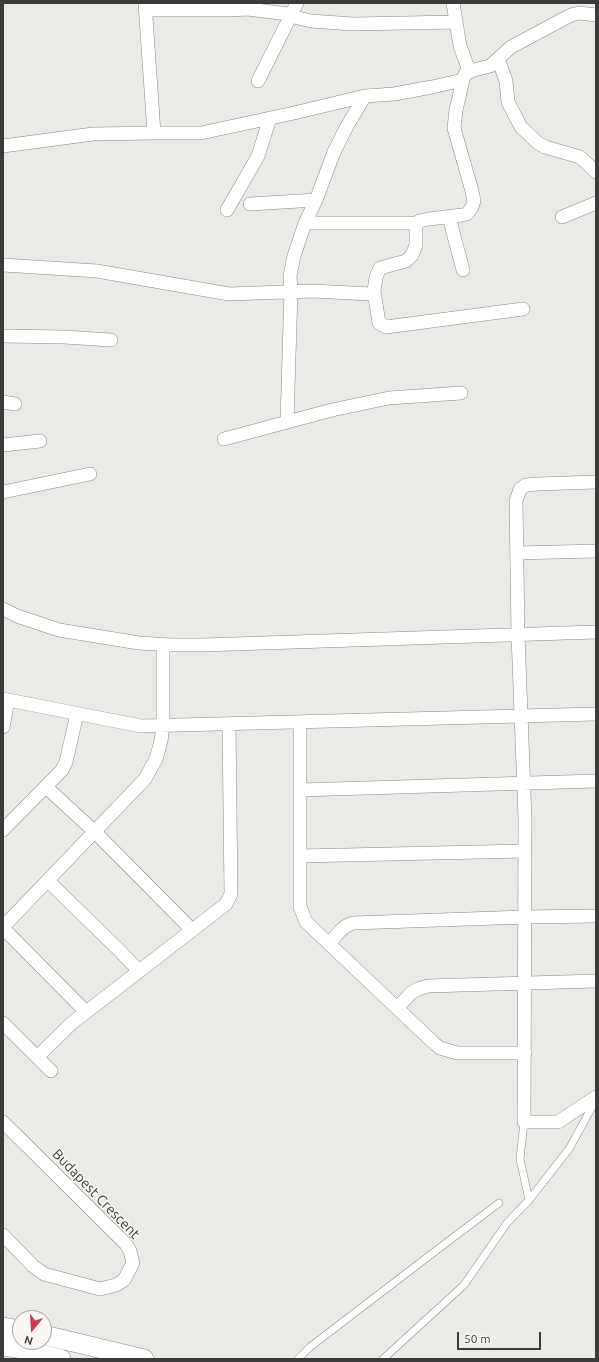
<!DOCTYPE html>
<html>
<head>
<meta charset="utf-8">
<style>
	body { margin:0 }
	#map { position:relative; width:599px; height:1362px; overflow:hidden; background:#eceae7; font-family:Ubuntu,sans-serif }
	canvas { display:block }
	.frame { position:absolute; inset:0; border:4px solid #3c3b3a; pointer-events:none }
	.north { position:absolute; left:12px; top:1310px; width:40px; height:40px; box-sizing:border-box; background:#f9f7f4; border:1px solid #adacaa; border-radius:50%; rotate:198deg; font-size:11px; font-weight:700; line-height:16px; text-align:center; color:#3c3b3a }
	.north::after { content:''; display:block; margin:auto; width:14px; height:18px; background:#ca3a4f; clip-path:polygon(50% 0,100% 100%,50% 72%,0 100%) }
	.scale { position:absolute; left:457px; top:1332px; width:84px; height:18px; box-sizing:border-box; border:2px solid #3c3b3a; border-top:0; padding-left:5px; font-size:12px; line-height:14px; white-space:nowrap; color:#3c3b3a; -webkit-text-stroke:3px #f9f7f4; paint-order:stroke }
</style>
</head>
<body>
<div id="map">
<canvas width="599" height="1362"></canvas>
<div class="frame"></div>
<div class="north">N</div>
<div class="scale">50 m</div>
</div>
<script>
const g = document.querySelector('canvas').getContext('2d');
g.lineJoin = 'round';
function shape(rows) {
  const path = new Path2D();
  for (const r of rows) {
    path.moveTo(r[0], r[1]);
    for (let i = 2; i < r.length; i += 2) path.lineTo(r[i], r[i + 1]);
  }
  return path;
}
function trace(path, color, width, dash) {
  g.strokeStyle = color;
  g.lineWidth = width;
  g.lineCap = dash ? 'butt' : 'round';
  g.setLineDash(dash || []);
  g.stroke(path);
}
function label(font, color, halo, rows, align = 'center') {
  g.font = font + ' Ubuntu,sans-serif';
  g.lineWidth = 3;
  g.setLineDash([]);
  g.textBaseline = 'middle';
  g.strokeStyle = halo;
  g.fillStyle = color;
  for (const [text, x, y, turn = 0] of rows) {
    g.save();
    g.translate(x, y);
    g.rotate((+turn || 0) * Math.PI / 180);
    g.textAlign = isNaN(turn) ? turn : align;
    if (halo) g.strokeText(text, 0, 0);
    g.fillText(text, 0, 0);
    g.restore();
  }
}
const lane = shape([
	[524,1122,520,1159,529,1200],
	[298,1359,310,1347,442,1246,499,1203],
	[383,1359,464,1285,507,1223,529,1200,569,1149,596,1100]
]);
const street = shape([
	[145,3,154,133],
	[453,3,460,46,469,71],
	[146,10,229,10,248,9,288,14,298,18,311,21,353,24,456,22],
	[498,59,506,81,508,102,521,127,538,143,545,147,580,157,596,172],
	[258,81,297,3],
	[3,146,93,134,154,133,201,133,294,113,365,96,394,94,432,87,463,80],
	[250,204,316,200],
	[227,210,258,156,270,118],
	[449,217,463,270],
	[562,217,596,203],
	[305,223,417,223],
	[3,265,97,271,229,294,312,291,371,294,374,291,376,277,380,268,406,261,412,255,416,245,416,226,419,221,429,219,462,215,467,214,472,207,474,201,472,191,454,128,456,110,463,80,465,74,474,70,490,66,511,47,571,15,579,13,596,15],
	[374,291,379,323,386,327,523,309],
	[3,336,64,337,111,340],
	[3,402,15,404],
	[287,422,291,291,290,276,294,256,305,223,316,200,334,152,347,126,365,96],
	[224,439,332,410,389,398,461,393],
	[3,445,40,441],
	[596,482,538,484,526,485,520,489,516,501,518,635,525,819,524,1122,558,1122,596,1097],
	[3,492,90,474],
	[517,553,596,551],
	[3,609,17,616,59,630,139,643,171,645,203,645,596,632],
	[3,699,141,726,596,714],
	[300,722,300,907,306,922,435,1044,440,1048,457,1053,525,1053],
	[3,727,8,700],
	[46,787,95,832,192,930],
	[300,790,596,781],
	[3,830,62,770,66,762,77,714],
	[300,856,525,851],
	[48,881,119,950,139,971],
	[3,927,145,779,156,759,161,741,163,726,163,644],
	[3,928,86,1012],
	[329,944,340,931,346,926,353,923,525,917,596,916],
	[397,1008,411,993,418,989,428,986,596,981],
	[3,1023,51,1071],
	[37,1057,72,1023,226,904,231,894,229,724],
	[3,1122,126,1244,130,1251,133,1263,124,1280,116,1285,100,1289,44,1274,33,1266,3,1235]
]);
const secondary = shape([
	[3,1327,20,1330],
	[44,1335,144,1359],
	[3,1346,17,1348,61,1359]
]);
const streetNames = [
	["Budapest Crescent",96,1194,46]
];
trace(lane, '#8a8986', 8);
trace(street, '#8a8986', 14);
trace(secondary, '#8a8986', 20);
trace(lane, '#fff', 7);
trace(street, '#fff', 13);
trace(secondary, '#fff', 19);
label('14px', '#3c3b3a', '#f9f7f4', streetNames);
</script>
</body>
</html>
